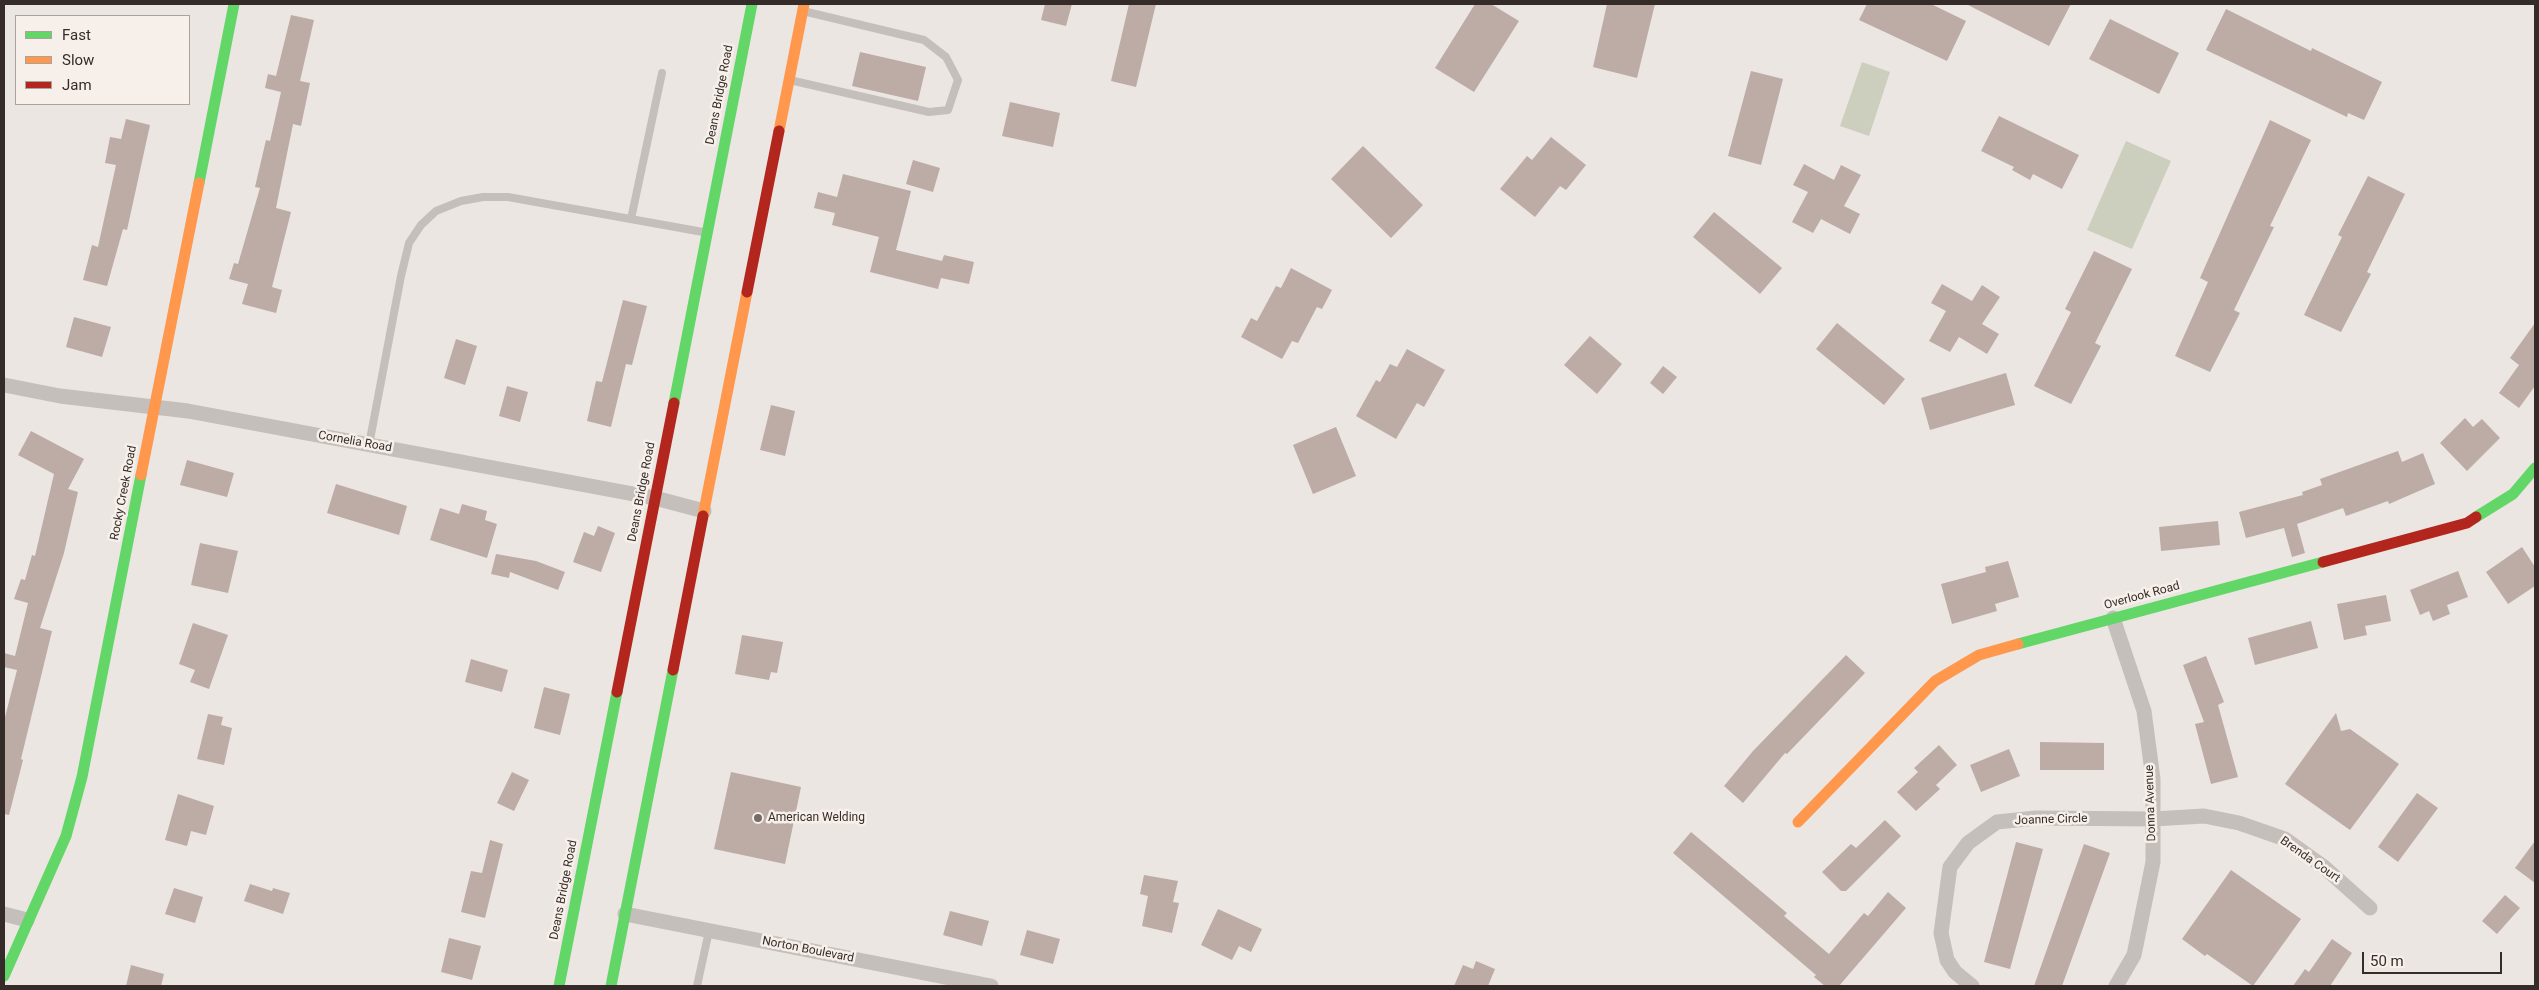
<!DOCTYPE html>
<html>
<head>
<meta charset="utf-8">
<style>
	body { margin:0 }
	#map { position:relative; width:2539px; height:990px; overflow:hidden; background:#ebe6e2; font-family:Roboto,sans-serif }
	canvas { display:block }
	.frame { position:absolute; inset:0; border:5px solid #352c29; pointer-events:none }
	.legend { position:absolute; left:15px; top:15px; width:175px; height:90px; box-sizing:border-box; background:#f7f0ea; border:1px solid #a9a29d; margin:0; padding:6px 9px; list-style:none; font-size:15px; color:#352c29 }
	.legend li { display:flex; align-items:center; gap:10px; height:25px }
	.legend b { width:25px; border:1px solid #a9a29d }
	.scale { position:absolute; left:2362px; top:952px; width:140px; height:22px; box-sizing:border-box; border:2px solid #352c29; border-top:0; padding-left:6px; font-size:15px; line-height:18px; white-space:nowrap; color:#352c29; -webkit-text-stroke:4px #f7f0ea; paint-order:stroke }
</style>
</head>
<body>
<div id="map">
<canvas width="2539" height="990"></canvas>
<div class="frame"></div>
<ul class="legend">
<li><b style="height:6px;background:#63d668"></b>Fast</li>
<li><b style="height:6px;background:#ff974d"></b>Slow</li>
<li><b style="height:6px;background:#b3261e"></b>Jam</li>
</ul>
<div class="scale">50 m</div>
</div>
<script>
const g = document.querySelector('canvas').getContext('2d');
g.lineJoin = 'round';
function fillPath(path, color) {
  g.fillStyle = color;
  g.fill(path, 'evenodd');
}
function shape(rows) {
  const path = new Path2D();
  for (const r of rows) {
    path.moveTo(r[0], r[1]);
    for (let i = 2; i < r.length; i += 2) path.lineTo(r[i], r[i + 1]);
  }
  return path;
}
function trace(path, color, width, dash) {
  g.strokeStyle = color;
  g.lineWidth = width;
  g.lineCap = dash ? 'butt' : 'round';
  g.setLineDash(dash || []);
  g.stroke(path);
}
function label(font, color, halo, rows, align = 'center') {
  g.font = font + ' Roboto,sans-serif';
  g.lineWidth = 5;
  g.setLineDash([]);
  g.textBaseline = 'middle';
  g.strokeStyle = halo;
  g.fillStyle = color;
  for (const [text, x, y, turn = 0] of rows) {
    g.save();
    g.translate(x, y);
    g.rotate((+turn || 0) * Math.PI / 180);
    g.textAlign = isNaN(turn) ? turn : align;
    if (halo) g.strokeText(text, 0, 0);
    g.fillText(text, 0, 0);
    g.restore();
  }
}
const green = shape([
	[1862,62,1890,72,1869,136,1840,126],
	[2126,141,2171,161,2132,249,2087,230]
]);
const building = shape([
	[1045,4,1072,4,1066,26,1041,20],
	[1129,4,1156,4,1136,87,1111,81],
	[1475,4,1491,4,1519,21,1474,92,1435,68],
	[1607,4,1655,4,1637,78,1593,67],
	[1867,4,1931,4,1966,21,1947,61,1859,20],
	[1966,4,2071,4,2049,46],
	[2226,9,2311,51,2312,48,2382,82,2364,120,2348,113,2347,117,2206,50],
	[291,15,314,20,300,81,310,83,301,126,293,124,276,208,291,212,272,287,282,290,276,313,242,304,248,284,229,279,234,263,238,264,260,188,255,187,266,140,270,141,281,92,265,88,268,74,276,76],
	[2110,19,2179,53,2159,94,2089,59],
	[860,52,926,67,918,101,852,86],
	[1751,71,1783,79,1761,165,1728,156],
	[1010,102,1060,113,1053,147,1002,136],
	[1999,116,2079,155,2062,189,2033,174,2030,180,2012,170,2014,167,1981,151],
	[126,119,150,125,127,230,123,229,107,286,83,280,92,245,98,247,116,165,105,163,110,137,121,139],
	[2270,120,2311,140,2270,226,2274,227,2234,310,2240,313,2210,372,2175,356,2208,282,2200,278],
	[1551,137,1586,165,1566,190,1560,186,1535,217,1500,189,1527,156,1532,160],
	[1363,146,1423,205,1391,238,1331,179],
	[913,160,940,168,933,192,906,184],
	[1804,164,1834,180,1841,165,1861,175,1844,206,1860,214,1850,234,1821,219,1813,233,1792,222,1808,192,1793,185],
	[843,174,911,191,896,250,942,261,944,255,974,262,969,284,941,278,938,289,870,272,879,237,832,225,835,213,814,208,818,192,837,197],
	[2368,176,2405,194,2367,272,2371,274,2341,332,2304,315,2342,237,2338,235],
	[1714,212,1782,268,1760,294,1693,237],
	[2094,251,2132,269,2095,343,2101,346,2071,404,2034,386,2071,312,2065,309],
	[1291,268,1332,290,1322,309,1317,307,1298,343,1292,341,1282,359,1241,337,1251,318,1257,321,1276,286,1281,288],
	[1942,284,1972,301,1982,285,2000,297,1982,324,1999,334,1987,354,1959,337,1950,352,1929,341,1946,311,1931,303],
	[623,300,647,306,632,365,626,364,611,427,587,421,596,381,602,382],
	[74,317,111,327,102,357,66,347],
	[1837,323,1905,379,1884,405,1816,349],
	[2535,323,2535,386,2519,408,2499,393,2519,365,2510,358],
	[1590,336,1622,364,1597,394,1564,365],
	[456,339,477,346,465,385,444,378],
	[1407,349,1445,370,1424,407,1417,403,1396,439,1356,416,1376,380,1380,382,1390,364,1397,367],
	[1663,366,1677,377,1663,394,1650,383],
	[2006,373,2015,405,1930,430,1921,398],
	[507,386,528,392,520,422,499,416],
	[771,405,795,411,785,456,760,450],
	[2465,418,2473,427,2482,419,2500,438,2467,471,2440,443],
	[1336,427,1356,476,1313,494,1293,445],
	[31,431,84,459,68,489,78,492,64,553,40,628,52,631,21,759,23,760,9,815,4,814,4,721,17,670,4,667,4,653,15,656,28,603,14,599,21,579,25,580,32,555,35,556,54,474,18,455],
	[2398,451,2402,462,2423,453,2435,484,2389,504,2388,501,2346,516,2343,508,2297,524,2305,553,2292,557,2284,528,2246,538,2239,512,2303,495,2302,492,2322,485,2320,479],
	[187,460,234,473,227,497,180,485],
	[336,484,407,506,399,535,327,513],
	[462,504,487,511,485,520,497,524,487,558,430,540,440,508,459,514],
	[2218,521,2220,545,2161,551,2159,527],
	[598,526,615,533,601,572,573,562,584,532,594,536],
	[200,543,238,551,228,593,191,585],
	[2522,547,2535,567,2535,586,2508,604,2486,572],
	[496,554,536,561,565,572,558,590,510,572,509,578,491,574],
	[2008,561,2019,597,1995,604,1997,611,1952,624,1941,584,1986,572,1985,567],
	[2458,571,2468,597,2447,605,2450,614,2433,621,2429,611,2420,615,2410,590],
	[2386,595,2391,621,2365,626,2367,635,2344,640,2337,604],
	[2311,621,2318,648,2255,665,2248,638],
	[193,623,228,635,209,689,190,682,195,670,179,664],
	[742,635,783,642,777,673,771,672,769,680,735,674],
	[1846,655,1865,673,1787,754,1785,753,1743,803,1724,786,1753,751],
	[2206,656,2224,702,2218,705,2238,777,2211,784,2195,724,2204,722,2183,665],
	[471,659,508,670,502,692,465,682],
	[544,687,570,694,560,735,534,728],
	[2336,713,2341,731,2350,729,2399,764,2350,830,2285,784],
	[208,714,223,717,221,725,232,728,224,765,197,759],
	[2040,742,2104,743,2104,770,2040,770],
	[1939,745,1957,765,1936,785,1940,789,1916,811,1897,792,1918,772,1914,768],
	[2009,749,2020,776,1981,792,1970,765],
	[512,772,529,780,514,811,497,803],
	[731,772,801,787,785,864,714,849],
	[2417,793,2438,808,2398,862,2378,847],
	[178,794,214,806,206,835,191,831,187,846,165,840],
	[1885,820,1901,836,1846,891,1841,891,1822,872,1851,844,1856,848],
	[1691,832,1787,913,1784,916,1829,954,1864,913,1868,916,1888,892,1906,908,1839,986,1825,986,1814,977,1816,975,1673,853],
	[490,840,503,844,485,918,461,912,471,871,482,873],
	[2535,841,2535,883,2515,868],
	[2016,842,2043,849,2010,969,1984,962],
	[2084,844,2110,853,2062,986,2034,986],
	[2231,870,2301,919,2253,986,2207,954,2205,956,2182,939],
	[1144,875,1178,881,1173,902,1179,903,1172,933,1142,926,1148,896,1140,894],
	[250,884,272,891,273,888,290,893,283,914,244,901],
	[174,888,203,897,195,923,165,914],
	[2505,895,2520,908,2497,934,2482,921],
	[1218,909,1262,929,1251,952,1239,946,1232,960,1201,945],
	[950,911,989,921,982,946,943,935],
	[1027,930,1060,939,1053,964,1020,955],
	[449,938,481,946,472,980,441,972],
	[2332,939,2352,953,2330,986,2293,986,2305,969,2309,972],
	[1476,961,1495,969,1488,986,1454,986,1463,965,1473,969],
	[131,965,164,974,161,986,126,986]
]);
const lane = shape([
	[794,81,929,112,948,110,958,80,946,57,924,40,807,12],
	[631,219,662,73],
	[369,445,401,276,409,243,421,225,436,211,461,201,483,197,508,197,703,232],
	[697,986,709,931]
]);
const street = shape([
	[4,385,60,396,188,411,655,498,704,511],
	[2113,618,2144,711,2153,779,2153,862,2134,955,2116,986],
	[4,914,27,920],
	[625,914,991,986],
	[1972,986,1955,972,1947,960,1941,933,1950,867,1968,843,1997,822,2036,818,2153,819,2204,816,2239,823,2285,839,2324,867,2370,908]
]);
const fast = shape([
	[199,183,234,4],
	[674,403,752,4],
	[2476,517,2513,494,2535,468],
	[2018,644,2323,562],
	[4,976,66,836,82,777,141,475],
	[559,986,617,692],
	[611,986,673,670]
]);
const slow = shape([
	[779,131,804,4],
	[141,475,199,183],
	[703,516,747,292],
	[1798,822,1935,681,1979,655,2018,644]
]);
const jam = shape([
	[747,292,779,131],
	[2323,562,2467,523,2476,517],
	[673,670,703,516],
	[617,692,674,403]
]);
const markers = [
	[758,818,5,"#756d6a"]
];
const streetNames = [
	["Deans Bridge Road",720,95,-79],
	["Cornelia Road",355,442,10],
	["Deans Bridge Road",642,492,-79],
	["Rocky Creek Road",124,493,-79],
	["Overlook Road",2142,596,-15],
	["Donna Avenue",2151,803,-92],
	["Joanne Circle",2051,820,-2],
	["Brenda Court",2310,860,35],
	["Deans Bridge Road",564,890,-79],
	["Norton Boulevard",808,950,11]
];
const poiNames = [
	["American Welding",768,818]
];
fillPath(green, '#cdcfbe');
fillPath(building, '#bdaba6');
trace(lane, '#c4bfbb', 8);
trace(street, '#c4bfbb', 15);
trace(fast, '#63d668', 11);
trace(slow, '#ff974d', 11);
trace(jam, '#b3261e', 11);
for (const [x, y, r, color] of markers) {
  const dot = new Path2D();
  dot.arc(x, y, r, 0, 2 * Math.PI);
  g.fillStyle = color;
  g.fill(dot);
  trace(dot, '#f7f0ea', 2);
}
label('12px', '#352c29', '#f7f0ea', streetNames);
label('12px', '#352c29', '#f7f0ea', poiNames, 'left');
</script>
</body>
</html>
